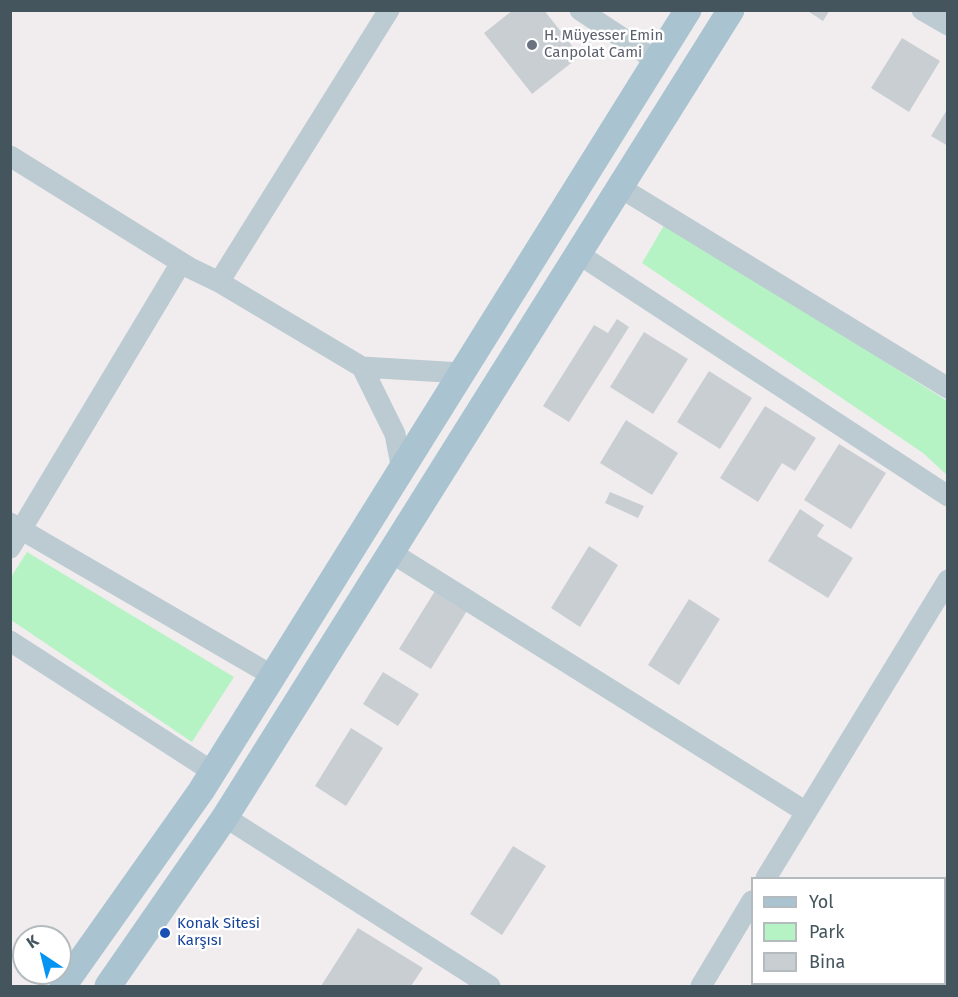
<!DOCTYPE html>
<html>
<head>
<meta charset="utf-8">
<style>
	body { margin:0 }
	#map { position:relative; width:958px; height:997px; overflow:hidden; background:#f1edee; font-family:"Fira Sans",sans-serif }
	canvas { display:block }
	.frame { position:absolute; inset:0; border:12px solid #44555d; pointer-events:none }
	.legend { position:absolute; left:751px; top:877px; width:195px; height:108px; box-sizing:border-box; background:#fff; border:2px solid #b4bbbe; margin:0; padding:8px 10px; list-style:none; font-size:18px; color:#44555d }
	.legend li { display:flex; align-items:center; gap:12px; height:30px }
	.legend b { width:30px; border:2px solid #b4bbbe }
	.north { position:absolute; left:12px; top:925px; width:60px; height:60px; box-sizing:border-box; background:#fff; border:2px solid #b4bbbe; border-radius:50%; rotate:325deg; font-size:16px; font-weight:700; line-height:24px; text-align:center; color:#44555d }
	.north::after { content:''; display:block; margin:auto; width:21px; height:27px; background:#0694f2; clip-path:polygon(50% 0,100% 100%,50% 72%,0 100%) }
</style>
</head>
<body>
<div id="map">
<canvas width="958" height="997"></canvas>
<div class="frame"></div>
<ul class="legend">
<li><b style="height:8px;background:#aac3d0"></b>Yol</li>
<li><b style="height:16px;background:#b6f3c4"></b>Park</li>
<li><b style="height:16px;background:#c9ced3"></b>Bina</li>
</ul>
<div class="north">K</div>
</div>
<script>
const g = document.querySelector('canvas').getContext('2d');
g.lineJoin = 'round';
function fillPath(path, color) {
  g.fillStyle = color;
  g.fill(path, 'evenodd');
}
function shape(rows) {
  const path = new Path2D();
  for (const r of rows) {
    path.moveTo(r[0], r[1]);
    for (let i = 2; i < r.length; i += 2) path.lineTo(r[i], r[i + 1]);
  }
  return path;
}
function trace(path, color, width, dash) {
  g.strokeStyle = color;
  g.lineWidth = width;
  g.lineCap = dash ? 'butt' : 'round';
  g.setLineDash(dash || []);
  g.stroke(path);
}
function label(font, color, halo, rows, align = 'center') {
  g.font = font + ' "Fira Sans",sans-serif';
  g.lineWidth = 5;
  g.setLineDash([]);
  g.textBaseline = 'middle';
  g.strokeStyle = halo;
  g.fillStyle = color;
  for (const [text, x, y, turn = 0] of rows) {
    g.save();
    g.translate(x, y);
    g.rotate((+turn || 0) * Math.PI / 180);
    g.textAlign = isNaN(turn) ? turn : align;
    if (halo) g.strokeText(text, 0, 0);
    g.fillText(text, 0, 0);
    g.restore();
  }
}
const green = shape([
	[666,222,947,401,947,475,923,453,642,263],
	[27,552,234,677,192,742,11,620,11,577]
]);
const building = shape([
	[513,10,544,10,580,56,532,94,484,33],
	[806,10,830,10,823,21],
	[902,38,940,61,909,112,871,88],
	[948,108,948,146,931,136],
	[617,319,629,327,569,422,543,406,594,325,608,333],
	[644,332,688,359,653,414,610,387],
	[709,371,752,398,720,449,677,422],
	[765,406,816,438,795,471,782,463,758,502,720,478],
	[626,420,678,453,652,495,600,463],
	[839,444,886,473,851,529,804,500],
	[610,492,644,506,638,518,605,503],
	[800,509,824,525,817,536,853,558,828,598,768,561],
	[589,546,618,565,580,627,551,608],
	[438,586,470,606,431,669,399,649],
	[689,599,720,619,679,685,648,665],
	[383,672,419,694,398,726,363,704],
	[351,728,383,748,346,806,315,786],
	[513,846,546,866,502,935,470,914],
	[358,928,423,968,411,986,321,986]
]);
const minor = shape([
	[580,10,657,61],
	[922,10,948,25],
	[10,156,190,268,219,282,362,367,462,373],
	[621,188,948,388],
	[580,255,948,496],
	[219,282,389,10],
	[362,367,395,434,402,470],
	[10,523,273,676],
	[10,548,181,263],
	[392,553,806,812],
	[10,641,213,772],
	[225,817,490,986],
	[766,878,948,580],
	[701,986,752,901]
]);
const major = shape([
	[63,986,201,791,688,10],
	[108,986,225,817,731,10]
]);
const markers = [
	[532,45,6,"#6b7280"],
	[165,933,6,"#1a4fb4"]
];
const worshipNames = [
	["H. Müyesser Emin",544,36],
	["Canpolat Cami",544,53]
];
const transitNames = [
	["Konak Sitesi",177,924],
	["Karşısı",177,941]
];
fillPath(green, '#b6f3c4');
fillPath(building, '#c9ced3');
trace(minor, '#bccbd2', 21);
trace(major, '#aac3d0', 27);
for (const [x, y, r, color] of markers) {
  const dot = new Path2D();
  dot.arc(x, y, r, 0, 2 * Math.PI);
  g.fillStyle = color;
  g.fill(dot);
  trace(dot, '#fff', 2);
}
label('15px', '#5b616d', '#fff', worshipNames, 'left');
label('15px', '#164399', '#fff', transitNames, 'left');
</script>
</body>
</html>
